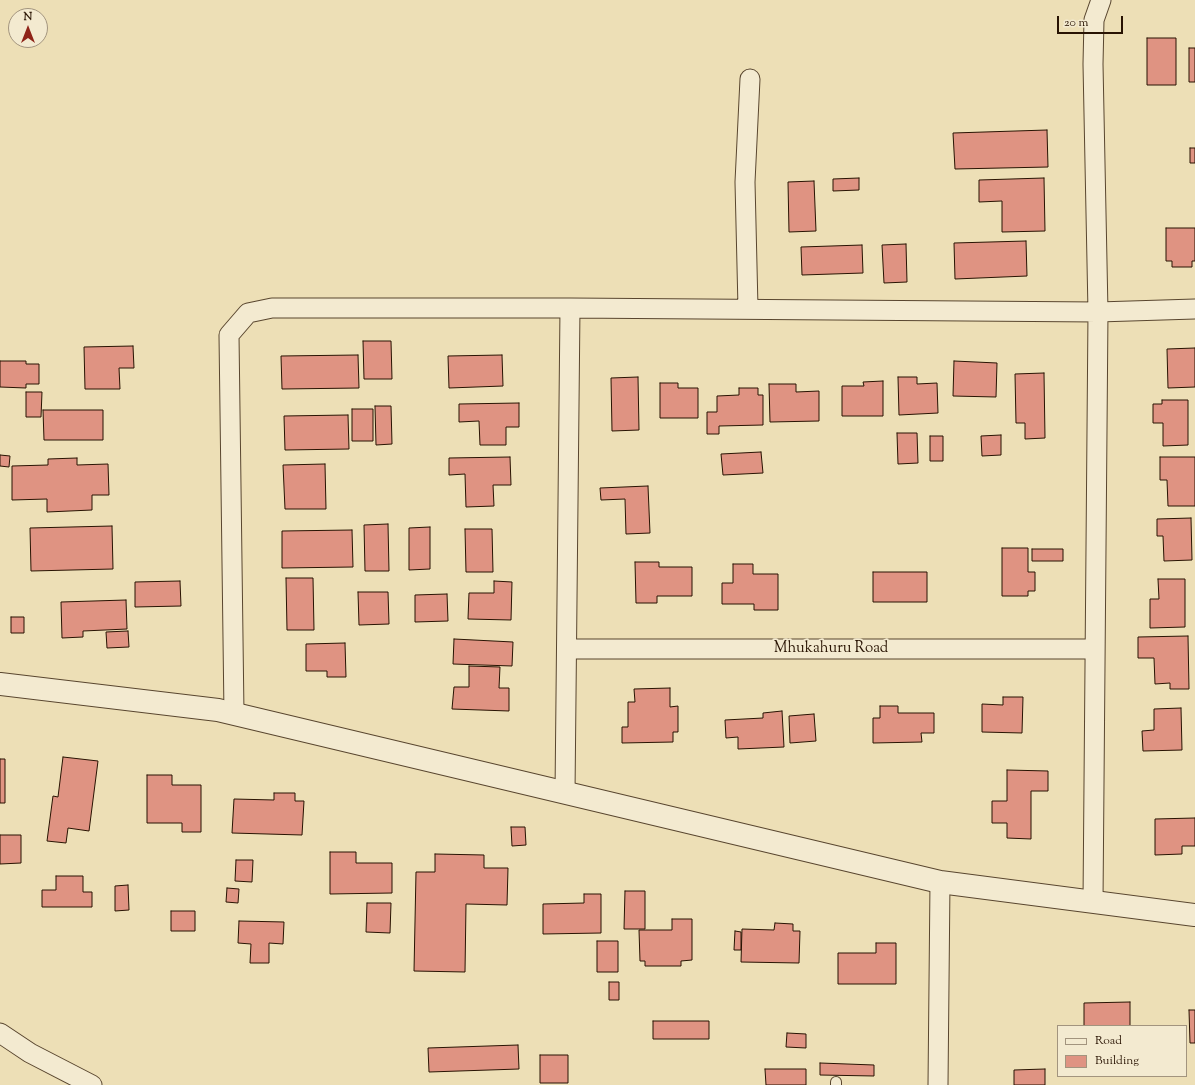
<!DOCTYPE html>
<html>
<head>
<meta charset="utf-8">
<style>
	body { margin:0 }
	#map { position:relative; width:1195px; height:1085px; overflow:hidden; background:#eddfb6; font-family:"Sorts Mill Goudy",serif }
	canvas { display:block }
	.legend { position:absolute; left:1057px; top:1025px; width:130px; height:52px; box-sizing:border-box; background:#f3ead0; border:1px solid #a2947e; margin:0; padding:5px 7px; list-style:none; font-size:12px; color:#281302 }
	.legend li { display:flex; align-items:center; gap:8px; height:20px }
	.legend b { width:20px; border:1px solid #a2947e }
	.north { position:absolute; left:8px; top:8px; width:40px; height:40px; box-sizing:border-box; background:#f3ead0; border:1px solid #a2947e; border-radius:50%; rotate:0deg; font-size:11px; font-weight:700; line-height:16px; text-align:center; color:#281302 }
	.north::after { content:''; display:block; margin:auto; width:14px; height:18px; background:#8f2418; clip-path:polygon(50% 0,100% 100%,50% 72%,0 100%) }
	.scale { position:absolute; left:1057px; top:16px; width:66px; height:18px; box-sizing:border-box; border:2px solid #281302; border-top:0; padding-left:5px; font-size:12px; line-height:14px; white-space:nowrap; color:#281302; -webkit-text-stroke:3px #f3ead0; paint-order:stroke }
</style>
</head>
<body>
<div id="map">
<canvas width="1195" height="1085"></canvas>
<ul class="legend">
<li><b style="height:5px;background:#f3ead0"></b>Road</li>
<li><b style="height:11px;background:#df9382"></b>Building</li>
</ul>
<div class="north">N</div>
<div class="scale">20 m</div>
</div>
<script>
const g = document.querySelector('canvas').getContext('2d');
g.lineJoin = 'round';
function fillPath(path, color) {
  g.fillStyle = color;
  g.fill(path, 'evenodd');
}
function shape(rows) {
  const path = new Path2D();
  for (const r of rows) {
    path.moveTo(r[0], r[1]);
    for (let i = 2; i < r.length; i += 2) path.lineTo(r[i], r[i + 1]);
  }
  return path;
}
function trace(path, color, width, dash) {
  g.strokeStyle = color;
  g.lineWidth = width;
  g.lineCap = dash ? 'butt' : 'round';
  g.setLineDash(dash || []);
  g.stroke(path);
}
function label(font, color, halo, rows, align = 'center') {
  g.font = font + ' "Sorts Mill Goudy",serif';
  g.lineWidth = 3.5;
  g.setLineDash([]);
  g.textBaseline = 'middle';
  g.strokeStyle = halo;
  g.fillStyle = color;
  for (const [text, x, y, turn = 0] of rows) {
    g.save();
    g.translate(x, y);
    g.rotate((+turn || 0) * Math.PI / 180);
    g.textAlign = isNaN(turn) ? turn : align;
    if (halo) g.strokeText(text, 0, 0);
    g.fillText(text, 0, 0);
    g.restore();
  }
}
const building = shape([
	[1147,38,1176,38,1176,85,1147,85,1147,38],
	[1189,48,1195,48,1195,82,1189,82,1189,48],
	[1047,130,1048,167,955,169,953,133,1047,130],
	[1190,148,1195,148,1195,163,1190,163,1190,148],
	[859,178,859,190,833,191,833,179,859,178],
	[1044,178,1045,231,1002,232,1002,201,979,202,979,180,1044,178],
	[814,181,816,231,789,232,788,182,814,181],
	[1166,228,1195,228,1195,261,1192,261,1192,267,1172,267,1172,261,1166,261,1166,228],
	[1026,241,1027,276,955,279,954,243,1026,241],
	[906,244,907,282,884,283,882,245,906,244],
	[862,245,863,273,802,275,801,247,862,245],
	[363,341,391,341,392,379,364,379,363,341],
	[133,346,134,368,119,368,120,389,85,389,84,347,133,346],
	[1195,348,1195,387,1168,388,1167,349,1195,348],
	[358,355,359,388,282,389,281,356,358,355],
	[502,355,503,386,449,388,448,356,502,355],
	[0,361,26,361,26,364,39,364,39,384,26,384,26,388,0,387,0,361],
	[954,361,997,363,996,397,953,396,954,361],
	[1044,373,1045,438,1025,439,1025,423,1016,423,1015,374,1044,373],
	[638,377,639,430,612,431,611,378,638,377],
	[898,377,917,377,917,384,937,383,938,413,899,415,898,377],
	[883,381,883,416,842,416,842,386,864,386,863,382,883,381],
	[660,383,678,383,678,388,698,388,698,418,660,418,660,383],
	[769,384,796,384,796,392,819,391,819,421,770,422,769,384],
	[739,388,758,388,758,395,763,395,763,425,719,426,719,434,707,434,707,412,717,412,717,396,739,395,739,388],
	[26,392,42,392,41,417,26,417,26,392],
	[1162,400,1188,400,1188,445,1163,446,1163,423,1153,423,1153,404,1162,404,1162,400],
	[519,403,519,427,506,427,506,445,480,445,479,421,459,422,459,404,519,403],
	[375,406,391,406,392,444,376,445,375,406],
	[352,409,373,409,373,441,352,441,352,409],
	[43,410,103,410,103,440,44,440,43,410],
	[348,415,349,449,285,450,284,416,348,415],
	[897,433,917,433,918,463,898,464,897,433],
	[1001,435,1001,455,982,456,981,436,1001,435],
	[930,436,943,436,943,461,930,461,930,436],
	[761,452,763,473,723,475,721,454,761,452],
	[0,455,10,456,9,467,0,466,0,455],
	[510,457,511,485,493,485,494,506,466,507,465,474,449,475,449,458,510,457],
	[1160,457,1195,457,1195,506,1168,506,1167,480,1160,480,1160,457],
	[77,458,77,465,108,464,109,495,92,495,92,510,47,512,47,499,12,500,12,466,48,465,48,459,77,458],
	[325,464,326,509,285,509,283,465,325,464],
	[648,486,650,533,626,534,625,499,601,500,600,488,648,486],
	[1191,518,1192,560,1164,561,1163,536,1157,536,1157,519,1191,518],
	[388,524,389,571,365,571,364,525,388,524],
	[112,526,113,569,31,571,30,528,112,526],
	[430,527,430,569,409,570,409,528,430,527],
	[465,529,492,529,493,572,466,572,465,529],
	[352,530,353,567,282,568,282,531,352,530],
	[1002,548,1028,548,1028,572,1035,572,1035,591,1028,591,1028,596,1002,596,1002,548],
	[1032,549,1063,549,1063,561,1032,561,1032,549],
	[635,562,659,562,659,567,692,567,692,596,657,596,657,603,636,603,635,562],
	[733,564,753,564,753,574,778,574,778,610,754,610,754,604,722,604,722,583,733,583,733,564],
	[873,572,927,572,927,602,873,602,873,572],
	[286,578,313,578,314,630,287,630,286,578],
	[1158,579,1185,579,1185,627,1150,628,1150,599,1159,599,1158,579],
	[180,581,181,606,135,607,135,582,180,581],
	[494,581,512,582,511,620,468,619,469,593,494,593,494,581],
	[358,592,388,592,389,624,359,625,358,592],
	[447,594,448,621,415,622,415,595,447,594],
	[126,600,127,629,83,631,83,637,62,638,61,602,126,600],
	[11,617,24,617,24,633,11,633,11,617],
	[128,631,129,647,107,648,106,632,128,631],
	[1188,636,1189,689,1170,689,1170,683,1155,684,1154,658,1138,658,1138,637,1188,636],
	[454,639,513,642,512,666,453,664,454,639],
	[345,643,346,677,327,677,327,671,306,671,306,644,345,643],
	[469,666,500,667,499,688,509,688,509,711,452,709,454,687,469,687,469,666],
	[670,688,670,707,678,706,678,732,673,732,673,742,622,743,622,727,628,727,628,702,635,702,634,689,670,688],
	[1003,697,1023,697,1022,733,982,732,982,704,1003,705,1003,697],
	[880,706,898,706,898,713,934,713,934,733,921,733,922,742,873,743,873,718,880,718,880,706],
	[1181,708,1182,750,1143,751,1142,731,1154,730,1154,709,1181,708],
	[782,711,784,747,738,749,738,737,726,738,725,720,763,718,763,713,782,711],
	[814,714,816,741,790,743,789,716,814,714],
	[63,757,98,761,89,831,68,828,66,843,47,841,53,796,58,797,63,757],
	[0,759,5,759,5,803,0,803,0,759],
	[1007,770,1048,771,1048,791,1031,791,1031,839,1007,838,1007,823,992,823,992,801,1007,801,1007,770],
	[147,775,172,775,172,785,201,785,201,832,182,832,182,823,147,823,147,775],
	[274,793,295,793,295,801,304,801,302,835,232,833,234,799,274,800,274,793],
	[1195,818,1195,846,1182,846,1182,854,1155,855,1155,819,1195,818],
	[511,827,525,827,526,845,512,846,511,827],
	[0,835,21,835,21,863,0,864,0,835],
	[330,852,356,852,356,863,392,863,392,893,330,894,330,852],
	[435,854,484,855,484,868,508,868,507,905,466,904,465,972,414,971,416,872,435,872,435,854],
	[236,860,253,860,252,882,235,881,236,860],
	[56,876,83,876,83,892,92,892,92,907,42,907,42,890,56,890,56,876],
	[128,885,129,910,115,911,115,886,128,885],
	[227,888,239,889,238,903,226,902,227,888],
	[625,891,645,891,645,929,624,929,625,891],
	[584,894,601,894,601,933,543,934,543,904,584,903,584,894],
	[367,903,391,903,390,933,366,932,367,903],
	[171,911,195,911,195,931,171,931,171,911],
	[672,919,692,919,692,960,681,961,681,966,645,966,645,961,640,961,639,930,672,930,672,919],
	[239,921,284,922,283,944,269,943,269,963,250,963,251,944,238,943,239,921],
	[775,923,793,924,793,931,800,931,799,963,741,962,742,929,774,930,775,923],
	[735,931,741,932,741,950,734,950,735,931],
	[597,941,618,941,618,972,597,972,597,941],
	[876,943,896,943,896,984,838,984,838,953,876,953,876,943],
	[609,982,619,982,619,1000,609,1000,609,982],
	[1130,1002,1130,1026,1084,1026,1084,1003,1130,1002],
	[1189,1010,1195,1010,1195,1043,1190,1043,1189,1010],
	[653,1021,709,1021,709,1039,653,1039,653,1021],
	[787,1033,806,1034,806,1048,786,1047,787,1033],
	[518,1045,519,1069,429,1072,428,1048,518,1045],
	[540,1055,568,1055,568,1083,540,1083,540,1055],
	[820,1063,874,1065,874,1076,820,1075,820,1063],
	[765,1069,806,1069,806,1085,766,1085,765,1069],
	[1045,1069,1045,1085,1014,1085,1014,1070,1045,1069]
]);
const service = shape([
	[836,1082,836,1085]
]);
const minor = shape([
	[748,308,745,182,750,79],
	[567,649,1095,649],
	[234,714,229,335,248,313,272,308,570,308],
	[565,793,570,308,1098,312,1195,309],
	[1093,901,1098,312,1093,64,1094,20,1101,0],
	[0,1033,30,1053,92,1085],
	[938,1085,940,882]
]);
const tertiary = shape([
	[0,684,218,710,940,882,1195,915]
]);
const streetNames = [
	["Mhukahuru Road",831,649]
];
fillPath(building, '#df9382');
trace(building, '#281302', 1);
trace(service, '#59462f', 12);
trace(minor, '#59462f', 21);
trace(tertiary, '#59462f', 24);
trace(service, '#f3ead0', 10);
trace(minor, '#f3ead0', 19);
trace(tertiary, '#f3ead0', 22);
label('15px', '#281302', '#f3ead0', streetNames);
</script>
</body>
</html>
